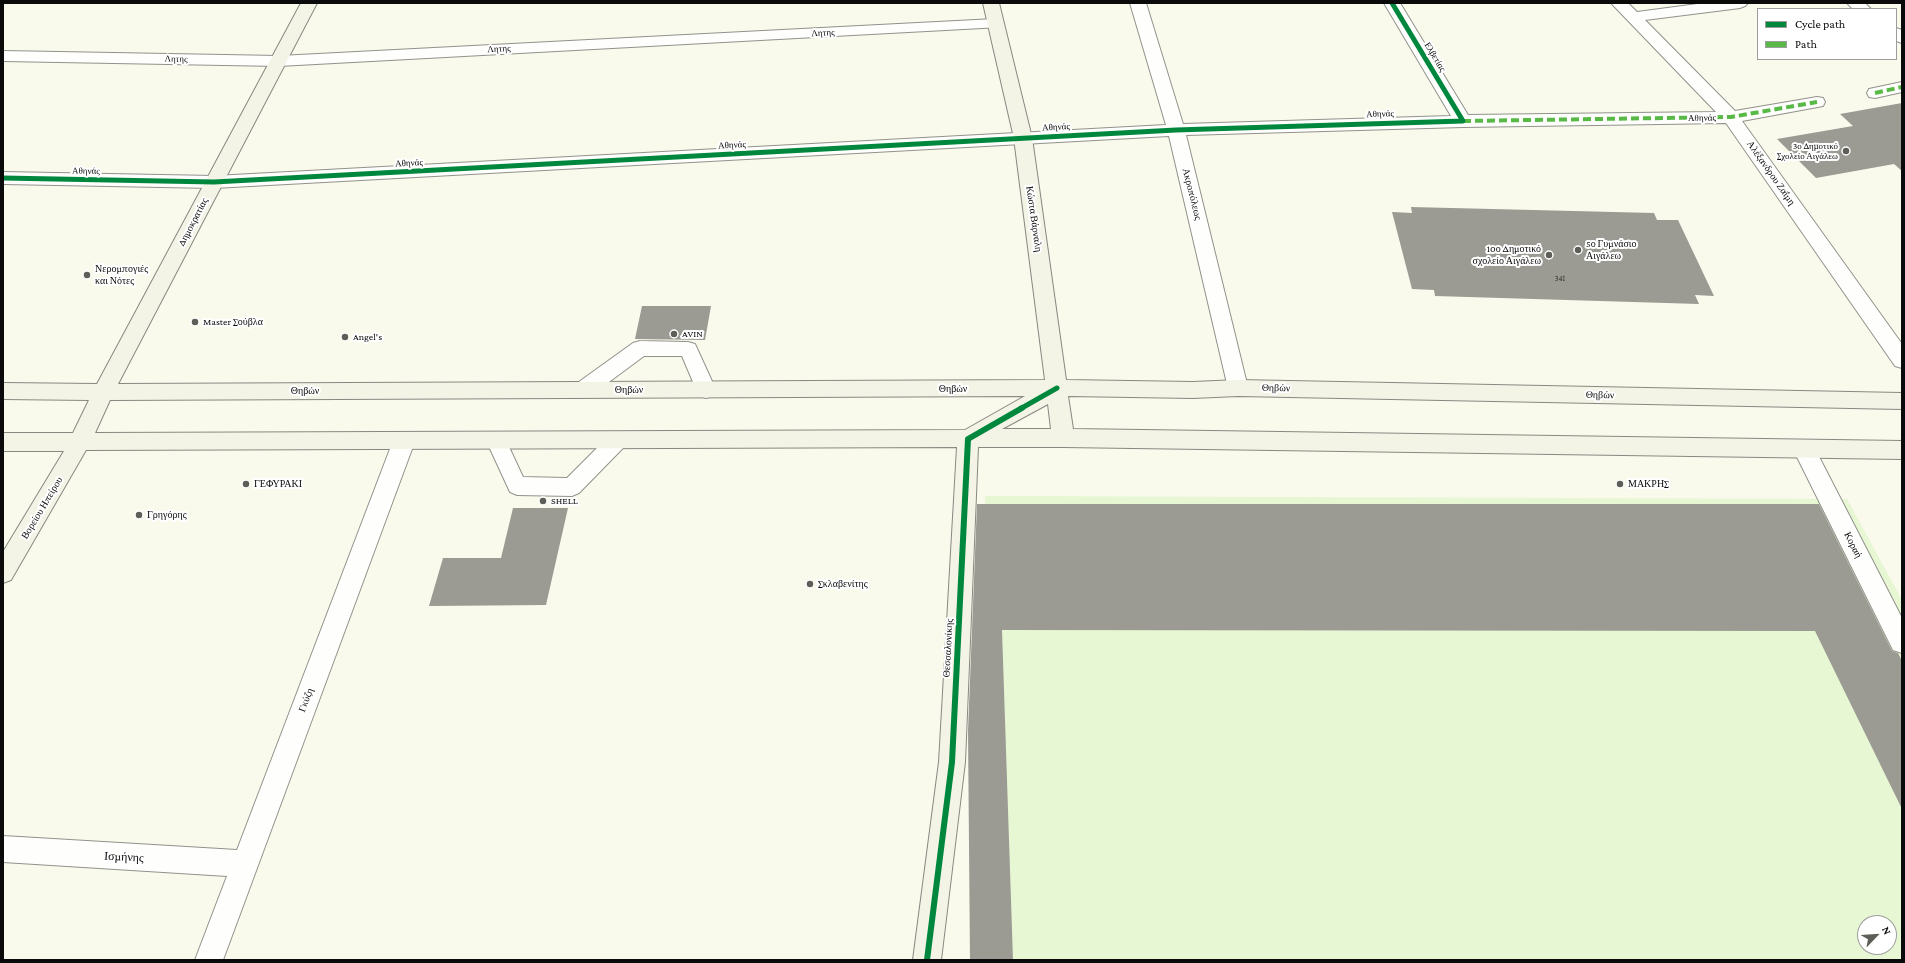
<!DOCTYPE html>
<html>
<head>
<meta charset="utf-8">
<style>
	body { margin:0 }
	#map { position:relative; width:1905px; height:963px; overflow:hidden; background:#f9f9ec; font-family:"Crimson Pro",serif }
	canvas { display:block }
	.frame { position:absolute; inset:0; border:4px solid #0a0a0a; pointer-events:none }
	.legend { position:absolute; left:1757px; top:8px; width:140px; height:52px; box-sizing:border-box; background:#fff; border:1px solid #9d9d9d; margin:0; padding:5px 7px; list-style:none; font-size:12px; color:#0a0a0a }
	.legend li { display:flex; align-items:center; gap:8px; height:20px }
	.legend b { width:20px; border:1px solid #9d9d9d }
	.north { position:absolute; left:1857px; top:915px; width:40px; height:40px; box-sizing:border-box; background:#fff; border:1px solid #9d9d9d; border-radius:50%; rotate:65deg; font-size:11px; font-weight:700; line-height:16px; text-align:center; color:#0a0a0a }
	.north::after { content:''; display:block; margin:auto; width:14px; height:18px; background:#5e5e59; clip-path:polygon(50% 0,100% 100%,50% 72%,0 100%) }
</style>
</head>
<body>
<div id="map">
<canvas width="1905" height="963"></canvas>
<div class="frame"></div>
<ul class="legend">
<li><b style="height:5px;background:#00873e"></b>Cycle path</li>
<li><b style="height:5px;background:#58b947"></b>Path</li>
</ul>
<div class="north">N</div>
</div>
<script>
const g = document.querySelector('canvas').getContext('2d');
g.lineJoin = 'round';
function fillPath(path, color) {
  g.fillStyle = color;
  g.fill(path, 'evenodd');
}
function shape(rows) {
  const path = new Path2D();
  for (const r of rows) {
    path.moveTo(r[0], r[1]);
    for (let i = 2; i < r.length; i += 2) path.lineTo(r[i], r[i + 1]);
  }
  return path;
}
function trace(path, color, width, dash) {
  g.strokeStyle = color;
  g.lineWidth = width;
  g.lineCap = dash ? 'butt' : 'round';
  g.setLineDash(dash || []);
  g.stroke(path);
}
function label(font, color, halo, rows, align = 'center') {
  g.font = font + ' "Crimson Pro",serif';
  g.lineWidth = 4;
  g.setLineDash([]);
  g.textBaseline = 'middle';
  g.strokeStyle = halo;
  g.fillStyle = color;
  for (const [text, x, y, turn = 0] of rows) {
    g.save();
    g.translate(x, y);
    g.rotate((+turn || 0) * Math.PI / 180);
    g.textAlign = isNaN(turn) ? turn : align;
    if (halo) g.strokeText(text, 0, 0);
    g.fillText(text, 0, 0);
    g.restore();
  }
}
const pitch = shape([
	[985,496,1847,499,1902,600,1902,960,986,960],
	[1865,923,1889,923,1889,947,1865,947]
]);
const building = shape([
	[1902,103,1902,171,1894,164,1816,178,1777,139,1853,126,1840,114],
	[1411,207,1654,213,1657,220,1678,220,1714,296,1695,295,1699,304,1435,296,1434,290,1412,289,1392,212,1412,213],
	[642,306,711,306,705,340,635,339],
	[977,504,1819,504,1892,651,1898,653,1902,661,1902,809,1815,631,1002,630,1013,960,970,960,968,731],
	[513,508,568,508,546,605,429,606,443,558,501,558]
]);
const lane = shape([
	[640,341,688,342,695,344,716,390,713,396,706,398,699,396,682,356,644,356,590,396,583,398,576,396,573,390,576,384,633,343,640,341],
	[496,432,503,434,523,477,567,478,611,434,618,432,625,434,628,440,625,446,579,493,572,496,517,495,510,492,486,440,489,434,496,432]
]);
const street = shape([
	[1130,3,1146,3,1183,124,1451,116,1384,3,1400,3,1468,115,1716,112,1611,3,1628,3,1637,12,1705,3,1748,3,1745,6,1740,8,1645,20,1735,111,1817,97,1823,98,1825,102,1823,106,1742,121,1902,344,1902,368,1895,366,1726,123,1463,127,1186,135,1248,388,1245,394,1238,396,1231,394,1228,388,1169,136,214,188,3,184,3,172,214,176,1166,125,1130,3],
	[1847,3,1865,3,1871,9,1853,9,1847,3],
	[995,19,1001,21,1003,24,1001,27,279,66,3,61,3,51,279,56,995,19],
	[1896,28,1902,30,1902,43,1896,41,1896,28],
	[1902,82,1902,92,1875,98,1869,97,1867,93,1869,89,1902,82],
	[404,432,412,435,415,441,223,960,195,960,227,876,3,862,3,836,237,850,393,441,396,435,404,432],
	[1804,440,1812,443,1902,618,1902,653,1893,650,1793,449,1796,443,1804,440]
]);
const secondary = shape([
	[301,3,317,3,118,384,1045,380,1014,138,983,3,999,3,1032,138,1066,380,1193,382,1238,380,1902,393,1902,409,1238,396,1193,398,1068,396,1073,429,1902,441,1902,459,1063,447,978,447,965,762,941,960,913,960,939,762,957,447,86,450,11,580,3,583,3,552,64,451,3,451,3,433,73,433,89,400,3,399,3,383,97,384,301,3],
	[1025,396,965,430,95,433,110,400,1025,396],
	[1048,404,1051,429,1002,429,1048,404]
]);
const quiet = shape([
	[1875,93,1902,87],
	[1463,121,1731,117,1817,102]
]);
const cyclewayFar1 = shape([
	[3,178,214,182,1176,130,1463,121,1392,3],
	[1020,409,1057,388]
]);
const cycleway = shape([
	[927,960,952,762,968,439,1022,408]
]);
const markers = [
	[1846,151,4,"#5e5e59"],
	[1578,250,4,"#5e5e59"],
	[1549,255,4,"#5e5e59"],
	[87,275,4,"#5e5e59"],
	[195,322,4,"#5e5e59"],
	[674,334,4,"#5e5e59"],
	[345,337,4,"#5e5e59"],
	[246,484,4,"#5e5e59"],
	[1620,484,4,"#5e5e59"],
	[543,501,4,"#5e5e59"],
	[139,515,4,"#5e5e59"],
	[810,584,4,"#5e5e59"]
];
const numberNames = [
	["341",1560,279]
];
const farStreetnames = [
	["Λητης",823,33,-3],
	["Λητης",499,49,-3],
	["Ελβετίας",1435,57,59],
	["Λητης",176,59,1],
	["Αθηνάς",1380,114,-2],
	["Αθηνάς",1702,118,-1],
	["Αθηνάς",1056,127,-3],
	["Αθηνάς",732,145,-3],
	["Αθηνάς",409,163,-3],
	["Αθηνάς",86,171,1]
];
const farPoinames = [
	["3ο Δημοτικό",1838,146],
	["Σχολείο Αιγάλεω",1838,156]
];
const streetNames = [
	["Αλέξανδρου Ζαΐμη",1771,173,55],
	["Ακροπόλεως",1192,194,76],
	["Κώστα Βάρναλη",1034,219,82],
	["Δημοκρατίας",193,222,-62],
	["Θηβών",1276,388,1],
	["Θηβών",953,389],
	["Θηβών",629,390],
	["Θηβών",305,391],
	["Θηβών",1600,395,1],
	["Βορείου Ηπείρου",42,508,-59],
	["Κοραή",1853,545,63],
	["Θεσσαλονίκης",948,648,-87],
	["Γκύζη",306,700,-69]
];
const poiNames = [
	["5ο Γυμνάσιο",1586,244],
	["Αιγάλεω",1586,256],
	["10ο Δημοτικό",1541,249,"right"],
	["σχολείο Αιγάλεω",1541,261,"right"],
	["Νερομπογιές",95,269],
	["και Νότες",95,281],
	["Master Σούβλα",203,322],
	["AVIN",682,334],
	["Angel's",353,337],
	["ΓΕΦΥΡΑΚΙ",254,484],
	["ΜΑΚΡΗΣ",1628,484],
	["SHELL",551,501],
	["Γρηγόρης",147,515],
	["Σκλαβενίτης",818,584]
];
const nearStreetnames = [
	["Ισμήνης",124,857,3]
];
fillPath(pitch, '#e7f6d3');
fillPath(building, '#9b9a93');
trace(lane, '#92928c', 2);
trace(street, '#92928c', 2);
trace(secondary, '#888882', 2);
fillPath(lane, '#fefefc');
fillPath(street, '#fefefc');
fillPath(secondary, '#f3f4e6');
trace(quiet, '#58b947', 4, [8, 4]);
trace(cyclewayFar1, '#00873e', 5);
trace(cycleway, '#00873e', 6);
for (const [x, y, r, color] of markers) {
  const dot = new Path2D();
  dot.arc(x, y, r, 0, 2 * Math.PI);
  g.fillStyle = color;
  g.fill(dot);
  trace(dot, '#fff', 1.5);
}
label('8px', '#2e2e2c', null, numberNames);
label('9px', '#0a0a0a', '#fff', farStreetnames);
label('9px', '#0a0a0a', '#fff', farPoinames, 'right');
label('10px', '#0a0a0a', '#fff', streetNames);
label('10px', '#0a0a0a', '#fff', poiNames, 'left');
label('12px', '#0a0a0a', '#fff', nearStreetnames);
</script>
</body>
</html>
